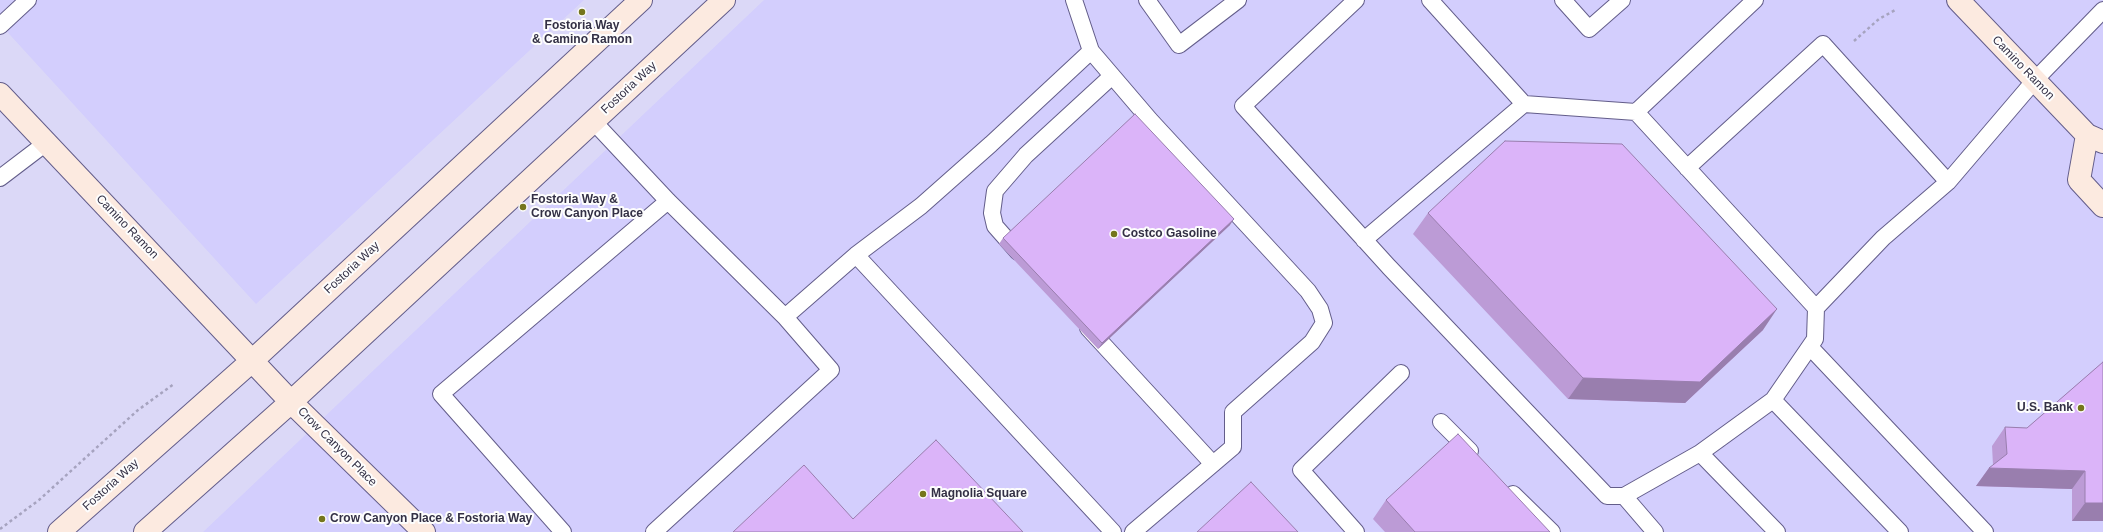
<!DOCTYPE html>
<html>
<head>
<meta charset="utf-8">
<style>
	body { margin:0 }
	canvas { display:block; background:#dbd8f7 }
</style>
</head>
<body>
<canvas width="2103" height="532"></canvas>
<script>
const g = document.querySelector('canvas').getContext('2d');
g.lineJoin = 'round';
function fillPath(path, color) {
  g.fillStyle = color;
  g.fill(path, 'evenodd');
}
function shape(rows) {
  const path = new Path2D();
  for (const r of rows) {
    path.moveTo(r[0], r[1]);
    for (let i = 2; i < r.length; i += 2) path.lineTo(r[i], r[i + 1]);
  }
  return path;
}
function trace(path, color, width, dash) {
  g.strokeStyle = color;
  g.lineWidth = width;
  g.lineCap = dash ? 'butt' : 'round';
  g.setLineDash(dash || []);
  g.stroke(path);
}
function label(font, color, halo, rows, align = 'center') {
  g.font = font + ' Arial,sans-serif';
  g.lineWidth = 4;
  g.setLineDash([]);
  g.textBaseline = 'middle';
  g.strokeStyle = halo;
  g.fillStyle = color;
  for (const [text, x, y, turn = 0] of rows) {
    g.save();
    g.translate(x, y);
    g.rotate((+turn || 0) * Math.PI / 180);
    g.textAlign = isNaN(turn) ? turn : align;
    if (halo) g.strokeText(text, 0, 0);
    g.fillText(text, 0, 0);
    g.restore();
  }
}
const built = shape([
	[0,0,584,0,256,304,0,24],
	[764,0,2103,0,2103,532,203,532]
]);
const path = shape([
	[1854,41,1879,19,1897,9],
	[0,529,39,500,138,410,174,384]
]);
const lane = shape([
	[1074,0,1091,51,1150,120,1308,291,1320,309,1324,323,1312,342,1233,412,1233,447,1133,532],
	[1147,0,1179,45,1238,0],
	[1356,0,1243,106,1389,267,1607,496,1624,496],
	[1430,0,1524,104],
	[1563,0,1589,29,1622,0],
	[0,26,28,0],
	[1636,112,1755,0],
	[593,121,668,201,785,317,831,370,654,532],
	[1687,168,1823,44,1948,182],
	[0,178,46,143],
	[1364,240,1524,104,1636,112,1816,308,1815,339,1773,400,1700,453],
	[1018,252,995,226,992,213,995,191,1026,155,1112,76],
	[856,255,1113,532],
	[1816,308,1883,238,1948,182,2035,80,2103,10],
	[785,317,856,255,921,206,991,144,1091,51],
	[1088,328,1213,464],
	[1810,347,1985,532],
	[1773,400,1900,532],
	[1441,422,1470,451],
	[1513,494,1552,532],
	[563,532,441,394,668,201],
	[1356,532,1301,470,1401,373],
	[1655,532,1624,496,1700,453,1777,532]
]);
const secondary = shape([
	[1958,0,2087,135,2103,142],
	[0,94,291,402,424,532],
	[2087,135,2079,180,2103,206],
	[59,532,253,360,641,0],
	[145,532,291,402,724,0]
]);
const wall = shape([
	[1428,213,1763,330,1685,403,1568,399,1413,234],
	[1230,225,1098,349,999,244,1003,238],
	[2103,362,2103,521,2072,521,2072,489,1976,486,1989,468,1993,465,1992,446,2005,427,2027,428],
	[1386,500,1550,532,1385,532,1373,519]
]);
const shadedWall = shape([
	[1234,219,1230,225,1098,349,1102,343],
	[1777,309,1763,330,1685,403,1568,399,1583,378],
	[1989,468,2085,471,2072,489,1976,486],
	[2085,503,2103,503,2103,521,2072,521]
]);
const building = shape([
	[1135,114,1234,219,1102,343,1003,238,1135,114],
	[1505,141,1622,144,1777,309,1700,382,1583,378,1428,213,1505,141],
	[2103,362,2103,503,2085,503,2085,471,1989,468,2007,454,2005,427,2027,428,2103,362],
	[1458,434,1550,532,1415,532,1386,500,1458,434],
	[936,440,1023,532,733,532,804,465,853,519,936,440],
	[1251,482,1298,532,1197,532,1251,482]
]);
const markers = [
	[582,12,4,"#75761d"],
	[523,207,4,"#75761d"],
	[1114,234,4,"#75761d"],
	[2081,408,4,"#75761d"],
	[923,494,4,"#75761d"],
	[322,519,4,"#75761d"]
];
const poiNames = [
	["Fostoria Way",582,26,"center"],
	["& Camino Ramon",582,40,"center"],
	["Fostoria Way &",531,200],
	["Crow Canyon Place",531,214],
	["Costco Gasoline",1122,234],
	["U.S. Bank",2073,408,"right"],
	["Magnolia Square",931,494],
	["Crow Canyon Place & Fostoria Way",330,519]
];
const streetNames = [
	["Camino Ramon",2023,68,46],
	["Fostoria Way",629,88,-43],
	["Camino Ramon",127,227,46],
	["Fostoria Way",352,268,-43],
	["Crow Canyon Place",337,447,45],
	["Fostoria Way",111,485,-42]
];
fillPath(built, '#d3cefd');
trace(lane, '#635d8a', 18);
trace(secondary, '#635d8a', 24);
trace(path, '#a6a3bf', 2.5, [3, 3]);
trace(lane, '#fff', 16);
trace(secondary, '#fceae0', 22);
fillPath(wall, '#bc9bd6');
fillPath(shadedWall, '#997eae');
fillPath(building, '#dbb4f9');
trace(building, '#997eae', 1);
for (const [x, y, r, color] of markers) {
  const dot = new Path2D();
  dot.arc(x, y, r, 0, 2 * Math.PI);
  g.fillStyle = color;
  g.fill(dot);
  trace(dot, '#fdfdfd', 1.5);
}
label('bold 12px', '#333045', '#fdfdfd', poiNames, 'left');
label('12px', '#333045', '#fdfdfd', streetNames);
</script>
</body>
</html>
